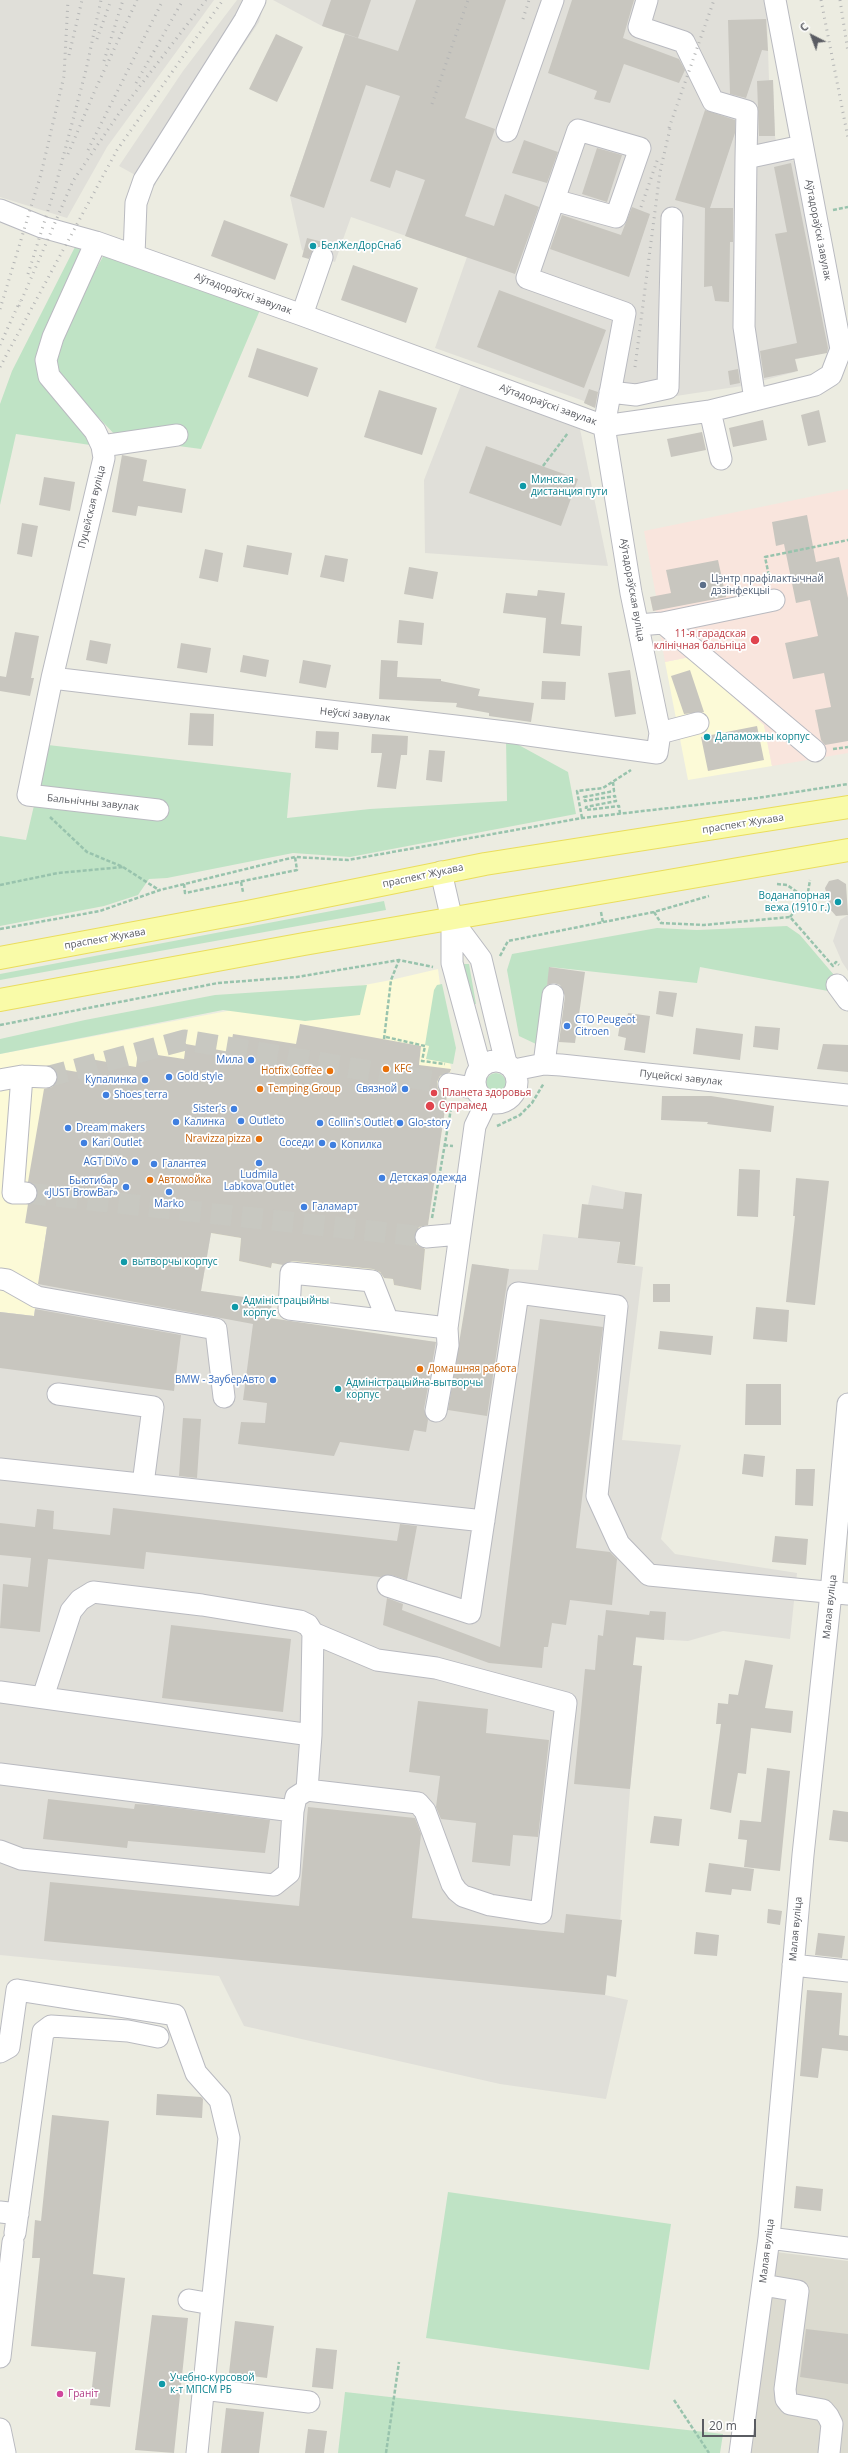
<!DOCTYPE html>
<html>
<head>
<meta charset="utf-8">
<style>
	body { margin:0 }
	#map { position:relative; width:848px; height:2453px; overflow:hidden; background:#ecece1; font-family:"Open Sans",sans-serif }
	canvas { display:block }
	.north { position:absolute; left:792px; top:16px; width:40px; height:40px; -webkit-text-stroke:3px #fff; paint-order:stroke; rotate:318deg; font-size:11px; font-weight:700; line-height:16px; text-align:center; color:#5a5c62 }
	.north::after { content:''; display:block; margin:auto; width:14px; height:18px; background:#5a5c62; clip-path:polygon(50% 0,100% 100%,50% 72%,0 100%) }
	.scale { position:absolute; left:702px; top:2419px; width:54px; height:18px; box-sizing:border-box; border:2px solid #5a5c62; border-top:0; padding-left:5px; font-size:12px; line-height:14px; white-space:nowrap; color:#5a5c62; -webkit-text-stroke:3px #fff; paint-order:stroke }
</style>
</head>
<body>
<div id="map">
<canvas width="848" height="2453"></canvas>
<div class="north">С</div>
<div class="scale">20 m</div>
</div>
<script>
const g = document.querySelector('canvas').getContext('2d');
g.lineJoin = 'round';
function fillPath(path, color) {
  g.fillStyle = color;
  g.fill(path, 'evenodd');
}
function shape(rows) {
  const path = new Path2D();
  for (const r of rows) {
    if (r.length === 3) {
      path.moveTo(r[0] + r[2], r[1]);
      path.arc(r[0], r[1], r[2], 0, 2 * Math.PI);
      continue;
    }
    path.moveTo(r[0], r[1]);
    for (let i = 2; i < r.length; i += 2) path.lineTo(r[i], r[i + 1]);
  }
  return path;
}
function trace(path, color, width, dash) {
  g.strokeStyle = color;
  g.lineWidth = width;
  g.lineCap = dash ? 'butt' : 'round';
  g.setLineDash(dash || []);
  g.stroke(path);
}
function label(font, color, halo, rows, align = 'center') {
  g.font = font + ' "Open Sans",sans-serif';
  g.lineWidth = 3.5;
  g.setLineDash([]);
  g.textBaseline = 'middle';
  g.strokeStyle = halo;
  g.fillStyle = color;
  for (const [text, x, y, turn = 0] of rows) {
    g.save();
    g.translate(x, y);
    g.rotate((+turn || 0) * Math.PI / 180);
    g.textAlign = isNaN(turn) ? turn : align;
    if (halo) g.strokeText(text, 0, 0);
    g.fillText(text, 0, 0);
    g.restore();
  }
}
const commercial = shape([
	[690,657,764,725,772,766,688,780,665,662],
	[438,969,451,1069,426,1237,421,1290,394,1285,393,1279,272,1263,271,1268,239,1261,241,1238,50,1206,34,1316,0,1312,0,1054,391,980]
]);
const industrial = shape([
	[0,0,214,0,107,147,67,218,0,197],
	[237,0,265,0,259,22,158,173,155,186,119,166,183,71],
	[273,0,764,0,767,19,769,80,773,80,775,136,780,160,787,158,798,163,834,351,793,360,795,372,742,386,597,408,584,403,584,401,435,348,467,257,351,217,335,262,302,250,290,196,345,34,322,26],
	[461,385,580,429,608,566,425,553,424,480],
	[848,915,848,971,842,962,833,941,840,920],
	[592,1185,625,1192,617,1263,643,1267,622,1440,681,1445,661,1539,675,1554,797,1573,790,1639,723,1631,688,1641,636,1638,633,1665,642,1666,630,1789,616,1977,607,1976,605,1995,628,2000,606,2099,500,2084,244,2026,219,1976,0,1955,0,1312,34,1316,50,1206,211,1233,201,1291,272,1301,270,1323,437,1342,460,1347,472,1264,509,1269,538,1270,543,1234,598,1240,602,1207,588,1205]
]);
const education = shape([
	[776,2252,848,2261,848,2453,751,2453]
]);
const medical = shape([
	[848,489,848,753,772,766,764,725,690,657,665,662,656,611,653,611,650,597,656,596,644,531]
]);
const green = shape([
	[77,243,88,247,41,348,97,446,16,434,0,505,0,404,12,371],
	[105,253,260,310,201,449,118,438,65,382,54,367,59,336],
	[506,738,568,772,576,814,350,857,293,853,167,878,149,879,138,895,104,906,0,926,0,836,26,840,48,745,291,773,287,818,370,809,507,801],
	[384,901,386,910,0,980,0,974],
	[787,926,800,935,834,975,828,991,700,967,697,983,550,967,539,1040,536,1044,519,1036,507,970,512,954,657,928,697,930],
	[463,964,469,964,476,1004,473,1004],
	[442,984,456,1048,453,1064,426,1059,429,1046,425,1045,434,990,437,985],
	[367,985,360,1015,305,1021,223,1010,0,1054,0,1039,85,1020,215,995],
	[496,1083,10],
	[448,2192,671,2224,649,2370,426,2338],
	[345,2392,723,2434,720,2453,338,2453]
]);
const building = shape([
	[331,0,371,0,358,38,322,26],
	[416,0,506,0,465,118,495,129,465,216,494,226,505,194,539,207,515,274,405,236,425,180,396,170,390,188,370,181,400,96,366,85,324,208,290,196,345,34,398,51],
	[572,0,634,0,623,38,679,59,685,70,679,83,624,64,610,103,594,99,597,91,548,73],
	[766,19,768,51,762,50,746,98,730,94,728,20],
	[276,34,303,47,277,102,249,89],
	[773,80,775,136,759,136,757,81],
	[705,110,735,120,735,133,710,208,733,208,733,242,730,242,729,302,715,301,712,286,704,287,705,208,675,200],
	[524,140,558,152,547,183,512,173],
	[597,148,622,155,607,202,582,194],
	[791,163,828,348,827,353,795,359,798,371,764,378,760,351,797,343,775,234,787,232,774,167],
	[632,207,650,214,629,277,550,249,562,215,621,235],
	[224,220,288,244,275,280,211,256],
	[307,238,323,242,322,245,314,248,309,259,302,257],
	[353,265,418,288,406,323,341,300],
	[499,290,606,330,584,388,477,347],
	[257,348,318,368,308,397,248,377],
	[738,369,740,383,730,385,728,371],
	[589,389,598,392,595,408,584,403],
	[379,390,437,408,422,455,364,437],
	[819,410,826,442,808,446,801,415],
	[763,420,767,440,733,447,729,428],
	[702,432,706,450,671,457,667,439],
	[486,446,578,479,561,526,469,493],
	[122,455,147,460,143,481,186,489,182,513,138,506,136,516,112,512],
	[44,477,75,482,70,511,39,505],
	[807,515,816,562,839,557,848,598,848,741,825,745,821,740,815,710,831,707,824,673,793,679,785,643,818,636,810,600,796,603,784,544,776,546,772,522],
	[22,523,38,526,32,557,17,554],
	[247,545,292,553,288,575,243,567],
	[205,549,223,553,218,582,199,578],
	[325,555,348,559,344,582,320,577],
	[718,560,726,597,653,611,650,597,671,593,666,570],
	[409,567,438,572,433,599,404,594],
	[538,590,565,593,561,624,582,626,580,656,543,653,546,618,503,613,506,593,537,596],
	[399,620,424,623,422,645,397,643],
	[15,632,39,636,31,678,34,678,30,696,0,691,0,676,6,677],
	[90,640,111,644,107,664,86,660],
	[181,643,211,648,207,673,177,668],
	[243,655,269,660,266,677,240,672],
	[303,660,331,665,326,688,299,683],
	[381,660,398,661,397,677,441,679,441,681,480,689,478,696,534,703,531,722,489,716,489,713,456,707,457,703,379,699],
	[630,670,636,714,615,717,608,673],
	[690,670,704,712,684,714,671,676],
	[542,681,566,682,565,700,541,699],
	[190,713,214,714,213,746,188,745],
	[757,726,764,760,708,771,701,737],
	[316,731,339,732,338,750,315,748],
	[372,734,408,736,407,755,401,755,396,789,377,787,382,753,371,753],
	[429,750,445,751,442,782,426,780],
	[838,879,846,884,848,915,836,916,830,909,825,888,829,881],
	[549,967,585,972,575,1043,559,1042,565,996,560,985,554,983,547,985],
	[659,991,677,993,673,1017,656,1014],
	[628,1013,650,1016,645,1053,624,1050,626,1038,618,1036,621,1018,627,1019],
	[300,1024,421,1046,419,1065,451,1069,450,1072,440,1076,437,1082,438,1089,447,1096,428,1225,419,1227,414,1238,416,1244,425,1249,421,1290,394,1285,393,1279,384,1278,380,1272,373,1269,292,1261,283,1265,272,1263,271,1268,239,1261,241,1238,211,1233,201,1291,272,1301,270,1318,436,1342,424,1409,428,1420,426,1432,414,1430,409,1451,340,1442,334,1456,238,1444,241,1422,265,1423,267,1403,243,1400,253,1324,38,1284,47,1227,25,1223,28,1204,36,1199,38,1193,36,1187,28,1182,44,1089,52,1087,58,1078,54,1068,89,1074,90,1059,136,1067,138,1052,184,1059,186,1044,230,1052,233,1034,296,1044],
	[755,1026,780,1028,778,1050,753,1047],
	[696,1028,743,1034,740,1060,693,1054],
	[823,1044,848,1045,848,1072,817,1069],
	[662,1096,711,1096,774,1106,771,1132,707,1124,708,1122,661,1120],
	[739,1169,760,1170,758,1217,737,1216],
	[796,1178,829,1181,815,1305,786,1302,795,1216,793,1216],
	[625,1192,642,1194,635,1265,617,1263,620,1242,578,1238,582,1204,623,1209],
	[472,1264,509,1269,487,1416,448,1410],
	[653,1284,670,1284,670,1302,653,1302],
	[756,1307,789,1310,787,1342,753,1339],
	[35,1309,181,1335,174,1391,0,1368,0,1312,34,1316],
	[540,1319,603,1327,576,1548,610,1552,617,1559,612,1605,570,1600,566,1625,552,1623,548,1647,544,1647,542,1668,489,1663,383,1625,387,1598,403,1604,402,1610,500,1647],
	[660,1331,713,1336,711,1355,658,1349],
	[746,1384,781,1384,781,1425,745,1425],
	[183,1418,201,1419,197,1478,179,1476],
	[744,1454,765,1456,763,1477,742,1474],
	[796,1469,815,1469,813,1506,795,1505],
	[113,1508,397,1541,400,1524,417,1526,407,1580,391,1575,380,1577,146,1552,144,1569,48,1559,40,1632,0,1628,3,1584,28,1587,31,1558,0,1555,0,1523,35,1527,37,1509,54,1511,53,1529,110,1535],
	[775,1536,808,1539,806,1565,772,1562],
	[606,1610,649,1615,650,1611,666,1612,664,1640,636,1637,633,1665,642,1666,630,1789,574,1784,585,1669,595,1670,598,1635,603,1636],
	[171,1625,291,1639,283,1712,162,1698],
	[745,1660,773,1665,765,1708,793,1711,791,1733,751,1728,746,1774,738,1773,731,1813,710,1809,721,1724,716,1724,718,1703,728,1704,729,1694,738,1695],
	[418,1701,488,1709,486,1733,549,1740,538,1837,513,1835,510,1866,472,1862,476,1823,441,1819,436,1807,440,1776,409,1772],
	[767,1768,790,1771,780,1871,744,1867,747,1840,738,1839,740,1820,761,1822],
	[48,1799,134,1809,135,1804,152,1805,270,1820,265,1853,128,1841,127,1848,43,1839],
	[308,1807,415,1818,421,1834,412,1918,564,1933,566,1914,622,1920,616,1977,607,1975,605,1995,44,1941,50,1882,299,1906],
	[833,1810,848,1812,848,1842,829,1840],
	[654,1816,682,1819,679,1846,650,1843],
	[709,1863,754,1869,751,1891,732,1889,731,1895,705,1892],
	[768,1909,782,1911,780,1925,767,1923],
	[696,1932,719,1935,717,1956,694,1954],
	[818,1933,845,1936,842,1958,815,1955],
	[807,1990,842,1993,839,2035,848,2036,848,2051,822,2048,818,2078,800,2076],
	[157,2094,201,2097,203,2099,202,2118,156,2115],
	[52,2115,109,2121,93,2274,125,2278,110,2407,90,2405,96,2352,31,2346,40,2258,32,2258,33,2244,35,2220,41,2221],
	[796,2186,823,2189,821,2211,794,2208],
	[152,2315,188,2318,174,2453,135,2450],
	[235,2321,274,2326,267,2378,229,2373],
	[806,2329,848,2334,848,2384,800,2377],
	[316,2348,337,2350,333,2389,312,2387],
	[226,2408,264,2412,259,2453,221,2453],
	[308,2429,327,2431,324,2453,305,2453]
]);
const minorTunnel = shape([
	[46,1077,185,1040,449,1084],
	[26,1193,426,1237]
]);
const path = shape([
	[833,210,848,207],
	[543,466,568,433],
	[770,581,765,557,848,540],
	[833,749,848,747],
	[613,782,614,791,584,797,585,801,615,796,616,801,586,807,586,810,619,806,620,814],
	[50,817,87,852,123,867,159,890],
	[582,818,577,791,603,788,631,770],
	[241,882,243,892],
	[184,884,185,893,297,870,295,857],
	[777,884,787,885,806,898,790,917],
	[0,885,58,873,123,867],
	[807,898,810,880],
	[601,912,603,923],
	[654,912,661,923,704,925,790,917,833,966,836,962,839,965],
	[0,929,100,911,160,890,295,857,348,860,582,818,757,798,848,784],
	[500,956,508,941,654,912,709,896],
	[0,1025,218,983,297,977,399,960,433,967],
	[386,1037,425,1046,422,1061,445,1064],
	[384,1039,391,980,399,960],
	[497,1126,520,1115,532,1103,544,1083],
	[444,1145,453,1146],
	[432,1218,452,1103],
	[674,2400,709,2453],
	[386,2453,399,2362]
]);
const minor = shape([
	[647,0,639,27,684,42,713,101,747,111,746,158],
	[507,131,553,0],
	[0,210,42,227,96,242,302,315,604,426,710,411,815,385,831,375,841,349,775,0],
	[96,242,53,337,46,360,49,376,95,431,102,446,104,458,52,678,28,795,158,810],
	[134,255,136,203,144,180,245,20,255,0],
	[302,315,322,257],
	[610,392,636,395,668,388,672,218],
	[755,400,744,327,746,158,802,146],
	[710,411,721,459],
	[102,446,177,435],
	[663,623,774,600],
	[638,625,663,623,815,751],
	[52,678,514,733,657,753,660,733,631,593,604,426,625,313,527,278,578,130,640,148,616,217,554,200],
	[660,733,698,723],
	[441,872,452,920,452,963,480,1066],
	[452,920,481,959,506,1063],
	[837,985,848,1000],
	[496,1082,21],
	[544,1064,553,995],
	[514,1070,544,1064,561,1065,848,1095],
	[22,1076,13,1193,26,1193],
	[0,1080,22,1076,46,1077],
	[449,1084,467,1087,475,1083],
	[426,1237,460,1234],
	[0,1279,7,1280,37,1297,216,1329,224,1397],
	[387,1319,372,1281,291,1273,289,1309,447,1328],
	[58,1394,153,1407,143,1484],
	[436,1411,448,1345,447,1328,475,1126,487,1101],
	[0,1469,484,1521],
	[388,1586,470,1613,518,1293,617,1306,597,1496,619,1544,649,1575,848,1594],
	[0,1692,311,1735],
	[43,1697,71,1611,80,1600,93,1592,202,1605,300,1621,308,1625,313,1633,311,1735,307,1790],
	[0,1774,293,1811],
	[0,1851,21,1859,274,1885,289,1873,293,1811,296,1797,307,1790,418,1803,425,1811,452,1884,457,1891,463,1896,490,1905,541,1913,566,1703,436,1668,377,1660,313,1633],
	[793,1965,848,1971],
	[0,2052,9,2047,17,1990,175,2015,196,2073,220,2100,229,2138,197,2453],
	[0,2212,18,2214],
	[15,2233,43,2032,51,2026,128,2031,158,2037],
	[769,2238,848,2248],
	[763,2285,798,2291,785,2389,786,2399,790,2404,823,2410,828,2416,832,2424,829,2453],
	[189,2300,212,2304],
	[0,2357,13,2242],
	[203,2389,309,2402],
	[0,2429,5,2453],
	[740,2453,769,2238,803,1855,831,1593,848,1404]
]);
const major = shape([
	[0,958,247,912,485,864,848,807],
	[0,1000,304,944,848,850]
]);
const rail = shape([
	[821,0,848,138],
	[840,0,848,52],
	[523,19,529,0],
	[97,39,111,0],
	[69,55,82,0],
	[104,61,123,0],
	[136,83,183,0],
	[432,104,468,0],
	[669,128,714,0],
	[88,150,163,0],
	[68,154,96,88,137,0],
	[641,207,658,158],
	[28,274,55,188,86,70,101,0],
	[19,306,73,181,120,112,206,0],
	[0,309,41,174,64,76,68,0],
	[0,345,20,301],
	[0,367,117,150,223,0],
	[635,367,660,172,671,124]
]);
const markers = [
	[313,246,4,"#0f9aa8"],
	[523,486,4,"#0f9aa8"],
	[703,585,4,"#5c6f8a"],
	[755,640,5,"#e0444e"],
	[707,737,4,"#0f9aa8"],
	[838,902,4,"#0f9aa8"],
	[567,1026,4,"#3f7fe0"],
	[251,1060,4,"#3f7fe0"],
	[386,1069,4,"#e8710a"],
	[330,1071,4,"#e8710a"],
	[169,1077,4,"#3f7fe0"],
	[145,1080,4,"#3f7fe0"],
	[260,1089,4,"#e8710a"],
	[405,1089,4,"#3f7fe0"],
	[434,1093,4,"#e0444e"],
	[106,1095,4,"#3f7fe0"],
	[430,1106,5,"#e0444e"],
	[234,1109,4,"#3f7fe0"],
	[241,1121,4,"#3f7fe0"],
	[176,1122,4,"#3f7fe0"],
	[320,1123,4,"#3f7fe0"],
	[400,1123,4,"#3f7fe0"],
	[68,1128,4,"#3f7fe0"],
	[259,1139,4,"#e8710a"],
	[84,1143,4,"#3f7fe0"],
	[322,1143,4,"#3f7fe0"],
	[333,1145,4,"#3f7fe0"],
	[135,1162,4,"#3f7fe0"],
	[259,1163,4,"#3f7fe0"],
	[154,1164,4,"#3f7fe0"],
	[382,1178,4,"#3f7fe0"],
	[150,1180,4,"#e8710a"],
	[126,1187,4,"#3f7fe0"],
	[169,1192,4,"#3f7fe0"],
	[304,1207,4,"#3f7fe0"],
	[124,1262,4,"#0f9aa8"],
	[235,1307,4,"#0f9aa8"],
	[420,1369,4,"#e8710a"],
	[273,1380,4,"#3f7fe0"],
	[338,1389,4,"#0f9aa8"],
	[162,2384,4,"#0f9aa8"],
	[60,2394,4,"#d1479c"]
];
const streetNames = [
	["Аўтадораўскі завулак",818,230,79],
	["Аўтадораўскі завулак",243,294,20],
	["Аўтадораўскі завулак",548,405,20],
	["Пуцейская вуліца",92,507,-76],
	["Аўтадораўская вуліца",632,590,80],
	["Неўскі завулак",355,715,6],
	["Бальнічны завулак",93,803,6],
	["праспект Жукава",743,824,-9],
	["праспект Жукава",423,876,-12],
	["праспект Жукава",105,939,-10],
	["Пуцейскі завулак",681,1078,6],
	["Малая вуліца",830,1607,-84],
	["Малая вуліца",796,1929,-85],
	["Малая вуліца",767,2251,-83]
];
const cultureNames = [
	["БелЖелДорСнаб",321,246],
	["Минская",531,480],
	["дистанция пути",531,492],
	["Дапаможны корпус",715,737],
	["Воданапорная",830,896,"right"],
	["вежа (1910 г.)",830,908,"right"],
	["вытворчы корпус",132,1262],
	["Адміністрацыйны",243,1301],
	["корпус",243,1313],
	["Адміністрацыйна-вытворчы",346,1383],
	["корпус",346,1395],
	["Учебно-курсовой",170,2378],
	["к-т МПСМ РБ",170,2390]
];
const serviceNames = [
	["Цэнтр прафілактычнай",711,579],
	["дэзінфекцыі",711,591]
];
const healthNames = [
	["11-я гарадская",746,634,"right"],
	["клінічная бальніца",746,646,"right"],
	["Планета здоровья",442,1093],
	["Супрамед",439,1106]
];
const shopNames = [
	["СТО Peugeot",575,1020],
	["Citroen",575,1032],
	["Мила",243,1060,"right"],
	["Gold style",177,1077],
	["Купалинка",137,1080,"right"],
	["Связной",397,1089,"right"],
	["Shoes terra",114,1095],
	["Sister's",226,1109,"right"],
	["Outleto",249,1121],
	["Калинка",184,1122],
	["Collin's Outlet",328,1123],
	["Glo-story",408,1123],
	["Dream makers",76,1128],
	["Kari Outlet",92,1143],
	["Соседи",314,1143,"right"],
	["Копилка",341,1145],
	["AGT DiVo",127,1162,"right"],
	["Галантея",162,1164],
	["Ludmila",259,1175,"center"],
	["Labkova Outlet",259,1187,"center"],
	["Детская одежда",390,1178],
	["Бьютибар",118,1181,"right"],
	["«JUST BrowBar»",118,1193,"right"],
	["Marko",169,1204,"center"],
	["Галамарт",312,1207],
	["BMW - ЗауберАвто",265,1380,"right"]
];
const foodNames = [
	["KFC",394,1069],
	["Hotfix Coffee",322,1071,"right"],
	["Temping Group",268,1089],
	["Nravizza pizza",251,1139,"right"],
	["Автомойка",158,1180],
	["Домашняя работа",428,1369]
];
const hotelNames = [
	["Граніт",68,2394]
];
fillPath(commercial, '#fcfad7');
fillPath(industrial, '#e0dfd9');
fillPath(education, '#dcdbd0');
fillPath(medical, '#f9e5dd');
fillPath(green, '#bfe3c5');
fillPath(building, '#c8c6bf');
trace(minorTunnel, '#c8c8c1', 21, [21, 10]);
trace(minor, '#b9bac0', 23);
trace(major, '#eadd5c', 24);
trace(path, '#98c3ad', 2.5, [4, 2]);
trace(minor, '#fff', 21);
trace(major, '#f9fba8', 22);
trace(rail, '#b4b5b5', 3, [1, 5]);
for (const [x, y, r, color] of markers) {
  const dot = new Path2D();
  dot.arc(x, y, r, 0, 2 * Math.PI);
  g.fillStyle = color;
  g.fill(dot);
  trace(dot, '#fff', 1.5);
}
label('10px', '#5a5c62', '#fff', streetNames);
label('10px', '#0d838f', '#fff', cultureNames, 'left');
label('10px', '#4e5e75', '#fff', serviceNames, 'left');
label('10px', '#be3a42', '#fff', healthNames, 'left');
label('10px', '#366cbe', '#fff', shopNames, 'left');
label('10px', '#c56008', '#fff', foodNames, 'left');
label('10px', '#b23c85', '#fff', hotelNames, 'left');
</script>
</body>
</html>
